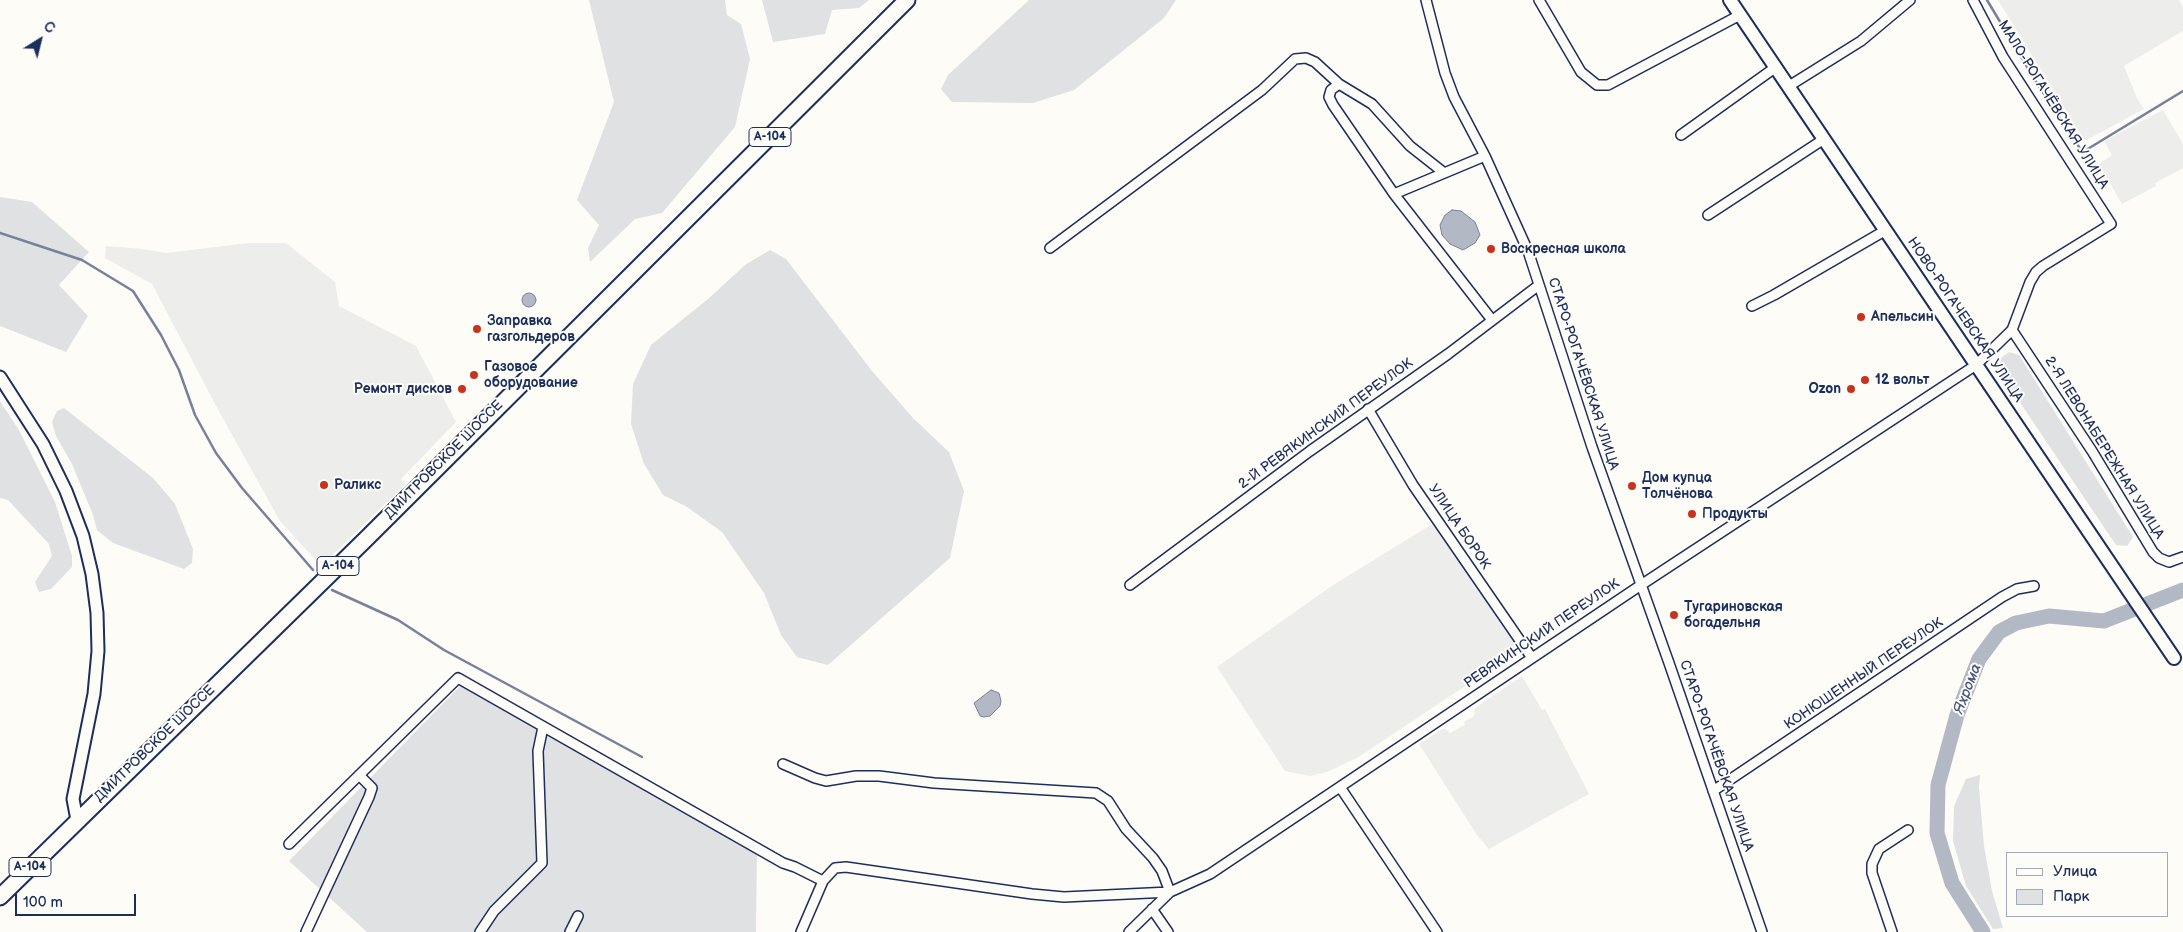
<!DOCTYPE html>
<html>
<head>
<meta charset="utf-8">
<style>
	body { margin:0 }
	#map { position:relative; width:2183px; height:932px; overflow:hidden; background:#fdfcf7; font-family:"Balsamiq Sans",sans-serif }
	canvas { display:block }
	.legend { position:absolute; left:2006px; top:852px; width:162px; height:65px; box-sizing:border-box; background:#fdfcf7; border:1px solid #a3aaba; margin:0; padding:6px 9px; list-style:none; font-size:15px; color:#1b2f5e }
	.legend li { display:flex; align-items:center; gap:10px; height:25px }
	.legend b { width:25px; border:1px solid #a3aaba }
	.north { position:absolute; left:15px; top:15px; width:50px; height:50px; -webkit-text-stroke:4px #fdfcf7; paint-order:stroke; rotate:36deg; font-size:14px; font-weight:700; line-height:20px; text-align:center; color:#1b2f5e }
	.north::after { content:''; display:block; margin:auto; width:18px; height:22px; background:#1b2f5e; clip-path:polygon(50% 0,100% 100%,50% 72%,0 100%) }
	.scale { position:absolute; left:15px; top:894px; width:121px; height:22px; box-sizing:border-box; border:2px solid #1b2f5e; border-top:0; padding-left:6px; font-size:15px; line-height:18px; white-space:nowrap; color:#1b2f5e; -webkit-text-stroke:4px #fdfcf7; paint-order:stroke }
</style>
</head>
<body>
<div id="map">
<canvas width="2183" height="932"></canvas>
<ul class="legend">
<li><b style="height:6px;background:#fdfcf7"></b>Улица</li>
<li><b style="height:14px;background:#e0e1e3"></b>Парк</li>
</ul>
<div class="north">С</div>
<div class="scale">100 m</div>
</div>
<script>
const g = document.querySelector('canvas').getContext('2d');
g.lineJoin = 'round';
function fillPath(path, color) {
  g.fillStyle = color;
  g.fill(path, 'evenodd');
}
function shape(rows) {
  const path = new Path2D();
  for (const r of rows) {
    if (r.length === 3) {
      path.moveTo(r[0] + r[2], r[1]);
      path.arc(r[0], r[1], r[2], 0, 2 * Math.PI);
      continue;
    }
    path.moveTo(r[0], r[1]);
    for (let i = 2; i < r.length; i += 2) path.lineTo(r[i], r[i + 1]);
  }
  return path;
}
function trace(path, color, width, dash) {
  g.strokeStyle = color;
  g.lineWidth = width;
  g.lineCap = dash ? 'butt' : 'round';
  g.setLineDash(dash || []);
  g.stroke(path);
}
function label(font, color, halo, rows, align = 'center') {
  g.font = font + ' "Balsamiq Sans",sans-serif';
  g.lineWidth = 4;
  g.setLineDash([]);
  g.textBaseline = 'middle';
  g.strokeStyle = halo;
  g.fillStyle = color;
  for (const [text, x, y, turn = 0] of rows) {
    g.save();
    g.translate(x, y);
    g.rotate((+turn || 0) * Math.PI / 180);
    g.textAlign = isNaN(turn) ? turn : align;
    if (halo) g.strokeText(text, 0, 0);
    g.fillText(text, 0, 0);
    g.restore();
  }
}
const built = shape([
	[1998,0,2179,0,2183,7,2183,31,2124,66,2137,98,2144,109,2085,141],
	[2163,110,2183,144,2183,168,2155,183,2156,186,2122,204,2099,164,2112,155,2104,141],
	[248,243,286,243,335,282,339,306,416,346,456,422,401,479,406,484,321,566,280,521,215,404,152,284,105,258,106,246,143,249,166,253],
	[1434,523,1521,649,1357,758,1327,772,1310,776,1285,771,1217,667,1333,585],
	[1522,676,1542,710,1545,709,1589,794,1489,849,1477,835,1419,744,1444,728,1450,733,1465,725,1464,722,1474,716,1475,708]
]);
const green = shape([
	[589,0,725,0,727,15,741,24,750,59,735,127,662,213,635,219,590,262,588,248,599,225,577,200,614,102],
	[762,0,869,0,859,8,832,10,825,34,773,42],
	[1029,0,1176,0,1164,18,1074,90,1033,103,952,102,941,89,948,75],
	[0,197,32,202,89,252,59,285,88,316,66,352,0,326],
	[770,250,786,259,872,371,913,418,949,452,964,491,950,558,828,665,797,657,781,635,764,593,722,532,687,507,663,495,644,464,631,424,633,384,651,345,708,299,745,265],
	[2009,352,2019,355,2133,537,2127,546,2116,545,1998,370,2002,357],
	[0,401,19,430,55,502,72,556,72,567,51,589,39,592,35,582,52,556,49,544,8,500,0,498],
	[64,408,153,478,175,504,193,549,192,563,184,569,113,543,97,530,93,515,72,464,56,436,52,422,57,411],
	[464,682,591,748,757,846,756,932,367,932,289,861],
	[1980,775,1979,787,1984,846,1992,891,2003,928,1993,929,1966,886,1953,841,1954,806,1966,779]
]);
const water = shape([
	[1452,210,1461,211,1475,222,1480,235,1475,243,1463,250,1450,244,1442,235,1440,225,1445,215,1452,210],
	[529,300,7],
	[991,690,999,693,1001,701,1000,706,990,716,984,717,980,716,974,703,991,690]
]);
const stream = shape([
	[1987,0,2038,85,2081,150,2086,150,2183,91],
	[0,233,82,260,133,291,161,335,179,370,195,415,216,453,242,488,313,570],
	[332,590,398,620,444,650,642,757]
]);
const river = shape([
	[1983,932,1952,883,1937,833,1938,785,1957,715,1979,659,1999,632,2016,623,2049,616,2104,621,2183,590]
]);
const street = shape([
	[1426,0,1445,73,1454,97,1485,156,1528,251,1592,447,1669,663,1762,932],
	[1539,0,1581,72,1597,85,1608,85,1740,15],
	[1339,84,1331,90,1329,97,1333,105,1394,194,1492,320],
	[1789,86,1861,41,1910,0],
	[1681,135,1776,67],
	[1394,194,1485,156],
	[1708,215,1824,139],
	[1050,248,1262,90,1295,59,1306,58,1315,62,1339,84,1372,104,1410,146,1443,172],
	[1752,306,1774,295,1886,230],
	[2012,330,2092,451,2153,552,2159,558,2169,562,2183,557],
	[1368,409,1413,485,1532,658],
	[1130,585,1310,451,1448,354,1539,285],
	[783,764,815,778,826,781,856,776,879,776,934,783,1096,793,1108,801,1126,829,1153,858,1162,871,1170,892,1064,897,1032,894,846,867,835,868,823,881,801,932],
	[1340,787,1437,932],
	[1713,791,2002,597,2017,589,2034,586],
	[289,844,458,678,783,863,795,867,823,881],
	[1152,909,1168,932],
	[306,932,369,797,372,788,359,775],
	[480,932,494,911,542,863,538,751,543,727],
	[570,932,578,916],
	[1129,932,1170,892,1210,874,1641,585,1976,365,2012,330,2030,282,2036,272,2043,266,2111,224,2003,57,1973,0],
	[1892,932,1872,873,1872,864,1879,849,1908,830]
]);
const secondary = shape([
	[0,377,43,444,66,491,83,536,92,574,97,613,98,651,94,694,73,799,77,820]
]);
const primary = shape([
	[1730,0,2174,658]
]);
const highway = shape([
	[0,897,367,538,907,0]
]);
const markers = [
	[1491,249,5,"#c8321e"],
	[1861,317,5,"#c8321e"],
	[477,329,5,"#c8321e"],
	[474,375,5,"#c8321e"],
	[1865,380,5,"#c8321e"],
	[462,389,5,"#c8321e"],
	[1851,389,5,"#c8321e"],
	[324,485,5,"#c8321e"],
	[1632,486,5,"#c8321e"],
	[1692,514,5,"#c8321e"],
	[1674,615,5,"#c8321e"]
];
const shields = [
	[770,137,42],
	[338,566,42],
	[30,867,42]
];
const shieldNames = [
	["А-104",770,137],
	["А-104",338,566],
	["А-104",30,867]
];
const streetNames = [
	["МАЛО-РОГАЧЁВСКАЯ УЛИЦА",2053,105,58],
	["НОВО-РОГАЧЕВСКАЯ УЛИЦА",1965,320,56],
	["СТАРО-РОГАЧЁВСКАЯ УЛИЦА",1583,374,72],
	["2-Й РЕВЯКИНСКИЙ ПЕРЕУЛОК",1326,424,-36],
	["2-Я ЛЕВОНАБЕРЕЖНАЯ УЛИЦА",2104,448,58],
	["ДМИТРОВСКОЕ ШОССЕ",444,460,-45],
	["УЛИЦА БОРОК",1459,527,56],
	["РЕВЯКИНСКИЙ ПЕРЕУЛОК",1542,634,-34],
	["КОНЮШЕННЫЙ ПЕРЕУЛОК",1864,674,-34],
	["ДМИТРОВСКОЕ ШОССЕ",155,744,-44],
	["СТАРО-РОГАЧЁВСКАЯ УЛИЦА",1716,756,71]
];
const poiNames = [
	["Воскресная школа",1501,249],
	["Апельсин",1871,317],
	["Заправка",487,321],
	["газгольдеров",487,337],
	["Газовое",484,367],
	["оборудование",484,383],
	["12 вольт",1875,380],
	["Ремонт дисков",452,389,"right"],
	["Ozon",1841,389,"right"],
	["Дом купца",1642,478],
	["Толчёнова",1642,494],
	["Раликс",334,485],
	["Продукты",1702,514],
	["Тугариновская",1684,607],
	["богадельня",1684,623]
];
const waterNames = [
	["Яхрома",1968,689,-69]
];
fillPath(built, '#edeeec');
fillPath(green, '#e0e1e3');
fillPath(water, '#b3b8c5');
trace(water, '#76819c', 1);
trace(stream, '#76819c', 2.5);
trace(river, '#b3b8c5', 15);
trace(street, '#1b2f5e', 12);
trace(secondary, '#1b2f5e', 15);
trace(primary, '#1b2f5e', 16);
trace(highway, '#1b2f5e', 19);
trace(street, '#fdfcf7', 9);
trace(secondary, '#fdfcf7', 11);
trace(primary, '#fdfcf7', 12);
trace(highway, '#fdfcf7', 15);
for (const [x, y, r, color] of markers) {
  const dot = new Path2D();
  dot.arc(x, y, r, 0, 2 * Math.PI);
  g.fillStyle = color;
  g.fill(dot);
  trace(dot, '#fdfcf7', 2);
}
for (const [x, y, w] of shields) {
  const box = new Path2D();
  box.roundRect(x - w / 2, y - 9.5, w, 19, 4);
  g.fillStyle = '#fdfcf7';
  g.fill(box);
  trace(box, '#1b2f5e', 1);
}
label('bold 12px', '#1b2f5e', null, shieldNames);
label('14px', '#1b2f5e', '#fdfcf7', streetNames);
label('bold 14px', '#1b2f5e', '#fdfcf7', poiNames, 'left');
label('italic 15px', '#49587d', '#fdfcf7', waterNames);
</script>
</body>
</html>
